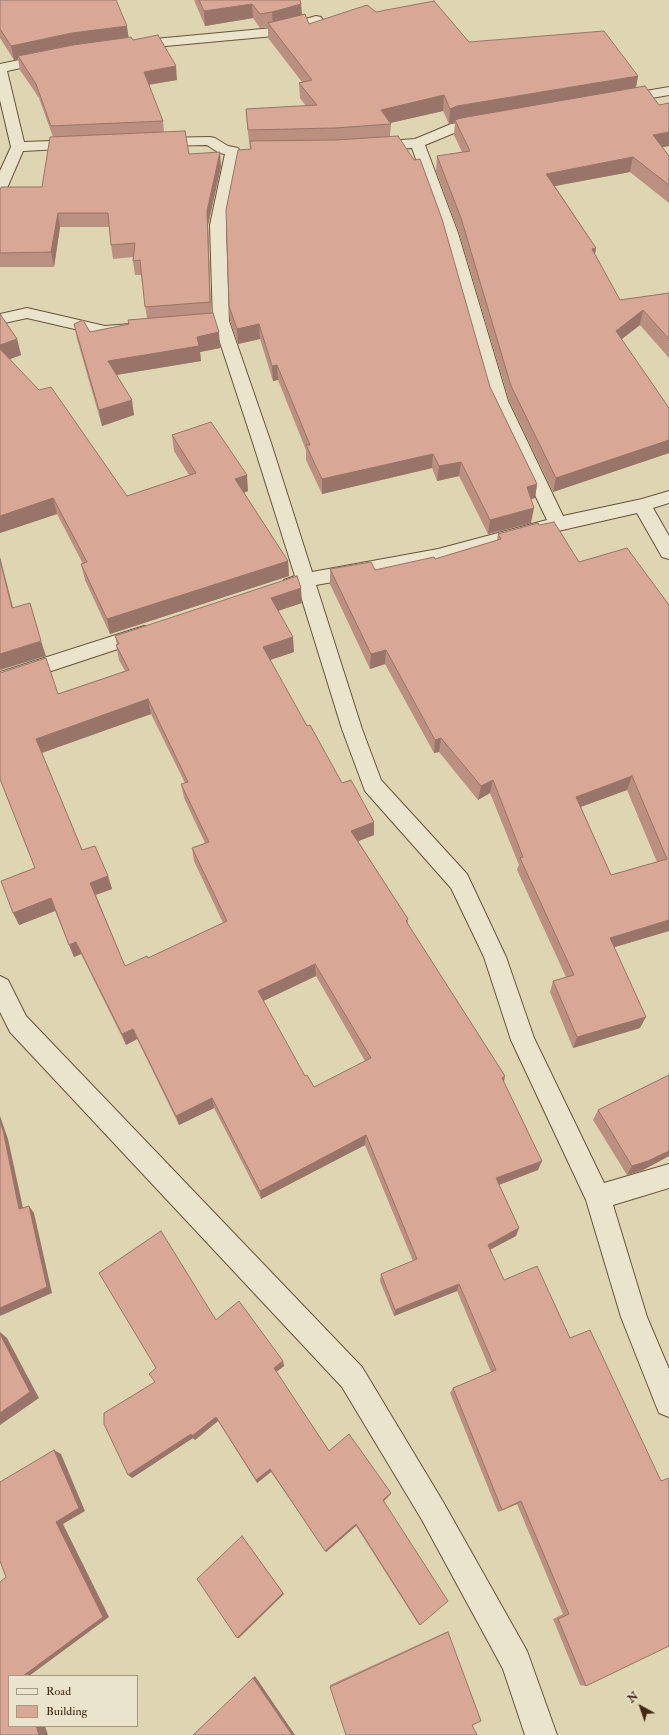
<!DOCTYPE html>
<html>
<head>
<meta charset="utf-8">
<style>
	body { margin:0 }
	#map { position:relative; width:669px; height:1735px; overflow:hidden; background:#ded5b2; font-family:"IM FELL Double Pica",serif }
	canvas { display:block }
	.legend { position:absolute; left:8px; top:1675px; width:130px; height:52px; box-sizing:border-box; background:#eae4cd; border:1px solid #a79982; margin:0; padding:5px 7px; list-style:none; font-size:12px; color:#422912 }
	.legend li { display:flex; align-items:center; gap:8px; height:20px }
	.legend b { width:20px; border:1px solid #a79982 }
	.north { position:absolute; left:621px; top:1687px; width:40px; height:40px; -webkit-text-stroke:3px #eae4cd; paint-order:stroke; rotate:320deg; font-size:11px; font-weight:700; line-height:16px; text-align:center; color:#422912 }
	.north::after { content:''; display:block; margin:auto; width:14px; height:18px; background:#422912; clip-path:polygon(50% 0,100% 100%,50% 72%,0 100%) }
</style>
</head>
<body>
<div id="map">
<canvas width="669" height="1735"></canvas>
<ul class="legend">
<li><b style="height:5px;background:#eae4cd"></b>Road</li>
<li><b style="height:11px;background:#d9a795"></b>Building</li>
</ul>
<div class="north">N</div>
</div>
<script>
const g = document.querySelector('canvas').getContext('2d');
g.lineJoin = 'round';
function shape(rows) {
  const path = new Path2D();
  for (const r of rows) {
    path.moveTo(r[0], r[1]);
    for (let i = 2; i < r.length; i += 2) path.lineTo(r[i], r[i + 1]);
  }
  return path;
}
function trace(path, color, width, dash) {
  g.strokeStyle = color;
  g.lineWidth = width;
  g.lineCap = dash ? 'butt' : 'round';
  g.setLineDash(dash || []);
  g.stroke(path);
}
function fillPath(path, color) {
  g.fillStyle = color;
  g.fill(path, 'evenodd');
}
const street = shape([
	[316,16,321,17,323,20,321,23,274,36,133,49,128,48,126,45,128,42,133,41,273,28,316,16],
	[48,54,53,55,55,58,53,61,7,71,24,142,80,140,85,141,87,144,85,147,80,148,23,151,7,188,5,191,0,192,0,171,11,147,0,100,0,64,48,54],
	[669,87,669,95,622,103,617,102,615,99,617,96,622,95,669,87],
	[484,119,489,120,491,123,489,126,459,131,425,145,458,233,508,401,563,516,642,499,669,491,669,503,653,508,669,536,669,559,662,557,637,513,558,531,438,563,316,585,362,729,381,780,467,874,506,957,534,1038,604,1183,669,1164,669,1188,613,1205,647,1317,669,1369,669,1417,659,1413,655,1403,621,1317,586,1200,511,1040,484,957,451,888,365,791,342,729,299,590,291,592,284,590,281,585,284,580,295,576,253,443,213,321,210,225,225,154,219,153,207,145,158,146,153,145,151,142,153,139,158,138,210,137,215,138,228,146,238,148,240,151,226,225,229,321,271,443,312,572,438,549,547,520,490,401,442,233,412,148,374,150,369,149,367,146,369,143,374,142,415,139,451,124,484,119],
	[27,308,105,326,130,324,136,325,138,329,136,333,130,334,105,336,27,318,0,324,0,314,27,308],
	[144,626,151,628,154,633,151,638,0,688,0,672,144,626],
	[0,976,8,980,26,1016,362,1367,442,1500,527,1651,557,1735,525,1735,503,1669,422,1520,342,1387,10,1032,0,1012,0,976]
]);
const wall = shape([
	[0,0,128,37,133,40,177,80,149,85,163,121,164,132,189,154,221,166,208,225,211,313,220,348,200,352,201,361,116,375,134,415,102,426,77,339,74,324,90,332,129,324,128,320,147,319,141,275,135,275,133,261,133,257,113,259,111,245,109,227,60,227,54,267,0,267,0,191,42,187,53,137,39,98,20,70,18,59,14,60,0,38],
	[194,0,300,0,301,4,302,15,309,24,376,12,469,42,638,76,636,88,663,148,669,156,669,203,630,172,555,186,596,248,595,254,620,300,669,293,669,358,640,325,621,339,669,408,669,453,553,492,509,400,459,233,436,171,437,156,462,152,454,135,455,122,449,124,443,111,390,123,391,124,390,136,490,387,537,484,535,498,531,499,531,523,488,534,459,476,437,481,432,468,322,494,306,460,306,450,278,380,273,381,260,339,238,344,230,321,229,306,250,149,247,125,246,109,306,106,300,98,299,83,302,82,268,38,268,27,260,28,253,18,205,26],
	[0,314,17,339,21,355,10,359,127,496,189,475,174,451,172,435,248,491,244,493,288,561,289,576,110,634,85,580,81,564,83,564,57,514,0,533],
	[539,525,579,562,669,605,669,931,614,947,640,1028,573,1048,550,992,553,981,566,977,517,870,519,865,490,793,478,800,439,752,434,753,385,664,370,669,330,584,330,569,375,570,435,559,497,540,498,534],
	[627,790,657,862,611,875,581,807],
	[302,603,278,611,294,652,270,660,307,726,374,835,358,841,408,919,408,924,505,1076,504,1082,538,1170,499,1185,519,1228,516,1236,490,1250,586,1686,580,1685,553,1619,563,1614,517,1504,498,1512,450,1393,453,1388,491,1372,457,1291,394,1316,380,1281,381,1274,413,1261,365,1145,261,1199,214,1108,179,1125,137,1039,126,1045,81,954,74,957,55,911,19,925,35,868,0,779,58,694,125,671,119,660,116,645,117,645,115,636],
	[151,714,185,783,181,784,184,798,205,843,192,848,194,861,223,923,148,958,125,966,96,895,112,889,108,876,82,850,42,753],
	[316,976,365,1061,314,1087,305,1076,263,1001],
	[669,1075,669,1156,643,1170,627,1175,593,1120,598,1110],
	[216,1320,283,1361,284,1366,276,1372,329,1451,391,1493,390,1495,383,1501,420,1625,419,1625,356,1526,326,1552,271,1472,257,1483,218,1421,195,1440,193,1438,132,1478,155,1382],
	[446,1632,448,1632,330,1687,330,1685]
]);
const shadedWall = shape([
	[252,4,253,18,205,26,204,11],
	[301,4,302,18,273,27,272,12],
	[127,26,129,40,18,56,18,59,14,60,11,46,72,33],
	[176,66,177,80,145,85,144,72],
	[638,76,635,91,455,120,455,122,449,124,450,109,457,106],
	[444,95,443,111,381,125,381,110],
	[669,132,669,146,650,150,653,135],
	[220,152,221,166,208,225,211,316,210,302,207,211],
	[633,157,630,172,544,188,546,174],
	[58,213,60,227,54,267,51,252],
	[596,248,593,263,592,249],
	[643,310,640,325,613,346,616,331],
	[259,324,260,339,238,344,237,329],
	[219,332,220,348,200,352,201,361,110,376,108,361,197,337],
	[17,339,21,355,2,362,0,356,0,345],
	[277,365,278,380,273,381,272,366],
	[132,400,134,415,102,426,99,410],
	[669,440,669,453,553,492,556,478],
	[433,454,432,468,322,494,322,479],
	[461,462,459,476,437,481,439,466],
	[247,475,248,491,236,495,235,479],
	[537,484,535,498,525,501,527,487],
	[53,498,57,514,0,533,0,516],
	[534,508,531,523,488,534,490,520],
	[0,557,17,623,12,608,0,560],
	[288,561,289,576,110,634,107,619],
	[301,588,302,603,271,613,271,598],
	[293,637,294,652,264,662,263,647],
	[41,641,46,656,0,670,0,654],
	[386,650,385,664,370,669,371,654],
	[148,699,151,714,41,753,36,739],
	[441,738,439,752,434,753,435,740],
	[632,776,627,790,572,810,576,797],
	[493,780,490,793,478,800,481,786],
	[374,822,374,835,351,844,351,831],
	[108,876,112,889,95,895,90,883],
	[51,898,55,911,19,925,13,913],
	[669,920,669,931,605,950,610,938],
	[76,942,81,954,74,957,69,945],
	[315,964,316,976,259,1003,258,991],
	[646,1017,640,1028,573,1048,577,1037],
	[133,1029,137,1039,126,1045,122,1034],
	[505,1076,502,1086,502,1078],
	[212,1098,214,1108,179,1125,176,1116],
	[0,1116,8,1139,25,1217,19,1209,0,1123],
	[366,1135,365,1145,261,1199,260,1191],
	[669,1151,669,1156,643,1170,627,1175,632,1166],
	[542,1161,538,1170,493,1187,496,1178],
	[29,1206,34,1213,52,1293,0,1316,0,1308],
	[519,1228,516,1236,485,1252,488,1245],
	[459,1284,457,1291,394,1316,395,1310],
	[0,1332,7,1338,39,1398,0,1425],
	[283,1361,284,1366,275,1373,274,1368],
	[216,1417,218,1421,195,1440,193,1438,132,1478,128,1475],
	[54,1450,61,1454,85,1511,63,1524,109,1617,29,1676,23,1676,56,1522],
	[270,1469,271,1472,257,1483,256,1480],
	[391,1493,390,1495,382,1503,383,1500],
	[521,1501,517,1504,498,1512,502,1510],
	[356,1524,356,1526,326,1552,325,1551],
	[242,1536,284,1594,239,1638,237,1638],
	[255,1676,295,1735,292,1735,253,1678],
	[36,1726,45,1726,48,1735,39,1735]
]);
const building = shape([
	[0,0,116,0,127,26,72,33,11,46,0,29,0,0],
	[199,0,300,0,301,4,272,12,260,14,252,4,204,11,199,0],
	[434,1,469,42,604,31,638,76,457,106,450,109,444,95,381,110,391,124,335,128,248,130,246,109,317,105,299,83,312,80,268,23,305,14,309,24,367,5,376,12,434,1],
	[158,35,176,66,144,72,163,121,51,126,36,84,18,56,73,45,131,37,133,40,158,35],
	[645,86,659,105,669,103,669,132,653,135,669,156,669,185,633,157,546,174,596,248,592,249,620,300,669,293,669,339,643,310,616,331,669,408,669,440,556,478,511,386,461,218,437,156,470,151,455,120,461,118,645,86],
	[185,131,189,154,220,152,207,211,210,302,145,307,140,260,133,261,135,243,111,245,108,213,58,213,51,252,0,253,0,191,1,187,42,187,50,137,185,131],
	[398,136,414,160,420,159,442,219,490,387,537,484,527,487,534,508,490,520,461,462,439,466,433,454,322,479,306,445,310,445,277,365,272,366,259,324,237,329,229,306,226,210,238,150,251,149,250,141,335,140,398,136],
	[213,313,219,332,197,337,199,346,108,361,132,400,99,410,74,324,83,320,90,332,129,324,128,320,213,313],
	[0,314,17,339,0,345,0,314],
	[0,349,39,390,51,387,127,496,196,473,172,435,211,422,247,475,235,479,288,561,107,619,81,564,87,562,53,498,0,516,0,349],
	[554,522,579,562,627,548,669,605,669,920,610,938,646,1017,577,1037,553,981,574,975,520,858,523,857,493,780,481,786,441,738,435,740,386,650,371,654,330,569,371,562,375,570,434,557,435,559,501,539,498,534,538,523,539,525,554,522],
	[632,776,667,859,611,875,576,797,632,776],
	[0,560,12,608,30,603,41,641,0,654,0,560],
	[297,576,301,588,271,598,293,637,263,647,307,726,310,725,342,783,351,780,374,822,351,831,408,919,406,921,505,1076,502,1078,542,1161,496,1178,519,1228,488,1245,504,1280,537,1266,570,1338,590,1330,661,1481,669,1478,669,1646,586,1686,558,1619,569,1614,521,1501,502,1510,453,1388,496,1370,459,1284,395,1310,381,1274,417,1259,366,1135,260,1191,212,1098,176,1116,133,1029,122,1034,76,942,69,945,51,898,13,913,1,881,35,868,0,779,0,673,46,658,58,694,129,670,116,645,119,644,115,636,297,576],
	[148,699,188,782,181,784,209,842,192,848,227,921,148,958,147,956,125,966,90,883,108,876,95,846,82,850,36,739,148,699],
	[315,964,371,1058,314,1087,307,1075,305,1076,258,991,315,964],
	[669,1075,669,1151,648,1161,632,1166,598,1110,669,1075],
	[0,1123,3,1130,19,1209,29,1206,47,1287,0,1308,0,1123],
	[161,1231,216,1320,239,1301,283,1361,274,1368,329,1451,349,1434,391,1493,383,1500,448,1601,420,1625,356,1524,325,1551,270,1469,256,1480,216,1417,192,1436,191,1434,128,1475,104,1424,104,1413,155,1382,149,1374,156,1368,99,1273,161,1231],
	[0,1334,30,1392,0,1413,0,1334],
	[54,1450,79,1508,56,1522,103,1617,23,1676,9,1676,9,1726,36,1726,39,1735,0,1735,0,1582,6,1577,0,1561,0,1482,54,1450],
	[242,1536,283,1593,237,1638,197,1579,242,1536],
	[448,1632,481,1721,472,1725,477,1735,346,1735,330,1687,448,1632],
	[253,1678,292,1735,193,1735,253,1678]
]);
trace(street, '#69543a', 2);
fillPath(street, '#eae4cd');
fillPath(wall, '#bb9080');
fillPath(shadedWall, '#987568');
fillPath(building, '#d9a795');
trace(building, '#987568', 1);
</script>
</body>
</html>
